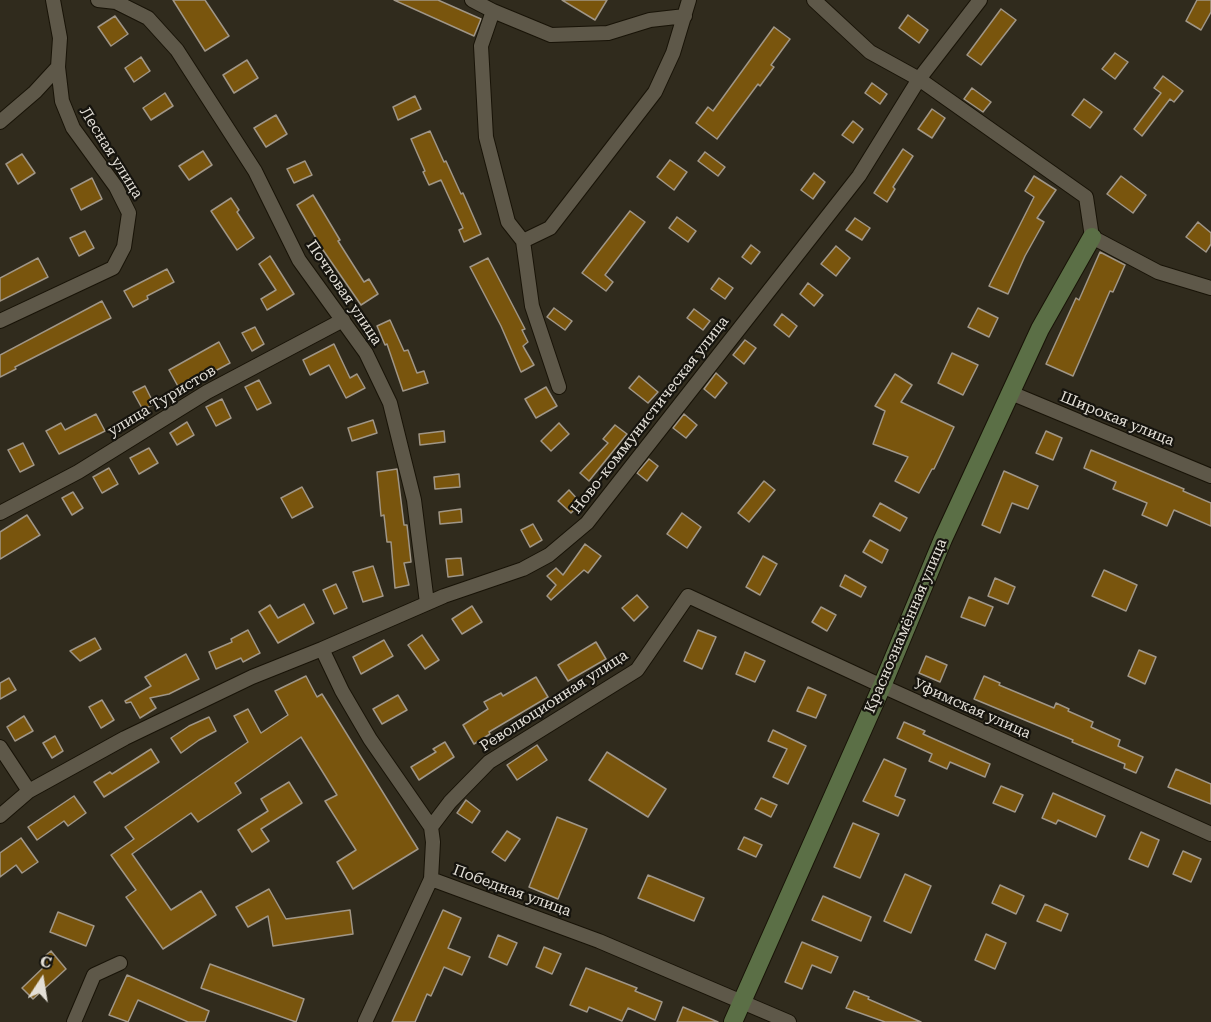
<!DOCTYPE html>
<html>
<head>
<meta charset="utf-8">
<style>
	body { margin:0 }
	#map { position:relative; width:1211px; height:1022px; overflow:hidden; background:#302b1d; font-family:"Roboto Serif",serif }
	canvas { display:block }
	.north { position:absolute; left:12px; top:950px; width:60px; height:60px; -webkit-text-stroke:4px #16140e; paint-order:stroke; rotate:12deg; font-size:16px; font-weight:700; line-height:24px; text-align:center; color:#e3dfd7 }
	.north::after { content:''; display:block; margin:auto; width:21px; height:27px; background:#e3dfd7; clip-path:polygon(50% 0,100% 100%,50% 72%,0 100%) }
</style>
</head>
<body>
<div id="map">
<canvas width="1211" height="1022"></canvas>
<div class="north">С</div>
</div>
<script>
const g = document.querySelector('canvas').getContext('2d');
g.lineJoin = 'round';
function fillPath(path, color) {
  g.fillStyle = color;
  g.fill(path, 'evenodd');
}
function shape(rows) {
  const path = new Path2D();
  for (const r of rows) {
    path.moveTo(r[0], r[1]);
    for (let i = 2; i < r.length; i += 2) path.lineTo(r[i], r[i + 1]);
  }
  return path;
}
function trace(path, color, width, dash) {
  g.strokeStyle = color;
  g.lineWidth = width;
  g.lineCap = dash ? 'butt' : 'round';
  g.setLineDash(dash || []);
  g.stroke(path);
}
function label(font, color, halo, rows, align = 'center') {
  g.font = font + ' "Roboto Serif",serif';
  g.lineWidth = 4.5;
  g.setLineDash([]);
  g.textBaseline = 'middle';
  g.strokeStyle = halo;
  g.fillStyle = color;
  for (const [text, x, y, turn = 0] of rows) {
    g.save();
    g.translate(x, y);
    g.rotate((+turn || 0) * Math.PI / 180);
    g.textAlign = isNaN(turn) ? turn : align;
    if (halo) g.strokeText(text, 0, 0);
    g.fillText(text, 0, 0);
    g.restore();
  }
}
const building = shape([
	[173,0,205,0,229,36,205,51,173,0],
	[394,0,438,0,481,19,474,36,394,0],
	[562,0,607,0,595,20,562,0],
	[1197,0,1211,0,1211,12,1201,30,1186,21,1197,0],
	[1001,9,1016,20,981,65,967,55,1001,9],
	[908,15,928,30,919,43,899,28,908,15],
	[115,16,128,34,111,46,98,27,115,16],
	[774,27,790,39,771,65,774,67,760,86,758,84,717,139,696,123,708,107,713,111,774,27],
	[1115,53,1128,62,1115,79,1102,69,1115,53],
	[141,57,150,71,134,82,125,68,141,57],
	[247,60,258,78,234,93,223,75,247,60],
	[1163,76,1183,91,1174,102,1170,99,1142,136,1134,129,1161,93,1154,88,1163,76],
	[872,83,887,94,880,104,865,93,872,83],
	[972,88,991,102,983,112,964,99,972,88],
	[165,93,173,106,151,120,143,108,165,93],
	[415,96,421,109,398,120,393,107,415,96],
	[1084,99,1102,112,1090,128,1072,115,1084,99],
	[932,109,945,118,932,138,918,129,932,109],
	[276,115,287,134,266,147,254,128,276,115],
	[853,121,863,129,853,143,842,135,853,121],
	[430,131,444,162,446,161,461,194,463,193,481,234,464,242,459,230,463,228,441,180,429,185,423,172,425,171,411,139,430,131],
	[903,149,913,156,893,187,895,189,887,202,874,193,903,149],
	[203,151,212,165,189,180,179,166,203,151],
	[705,152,725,167,718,176,698,161,705,152],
	[22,154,35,173,18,184,6,164,22,154],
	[670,160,687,172,674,190,657,177,670,160],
	[305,161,312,175,294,183,287,169,305,161],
	[814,173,825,182,813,199,801,190,814,173],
	[1034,176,1056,190,1037,218,1044,222,1025,256,1008,294,989,286,1034,197,1025,191,1034,176],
	[1121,176,1146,195,1133,213,1107,194,1121,176],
	[92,178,102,199,81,210,71,189,92,178],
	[313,195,340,240,338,241,364,282,369,279,378,294,361,305,323,250,297,205,313,195],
	[231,198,239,210,237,212,254,238,237,250,211,211,231,198],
	[630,211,645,222,605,275,613,282,606,291,582,273,630,211],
	[677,217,696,231,688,242,669,228,677,217],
	[855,218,870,228,862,240,846,230,855,218],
	[1198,222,1211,233,1211,244,1206,252,1186,237,1198,222],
	[85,231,94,248,79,256,70,238,85,231],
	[751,245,760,252,751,264,742,257,751,245],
	[836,246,850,258,836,276,821,264,836,246],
	[1100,252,1125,265,1113,292,1110,291,1073,376,1046,364,1076,298,1079,300,1100,252],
	[270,256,294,294,267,310,261,299,276,290,259,264,270,256],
	[38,258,48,277,0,301,0,278,38,258],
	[488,258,525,329,522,330,528,342,523,346,534,365,521,372,501,326,470,267,488,258],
	[167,269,174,282,147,296,148,299,133,307,124,291,167,269],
	[719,278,733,288,725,299,711,289,719,278],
	[808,283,823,295,814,306,800,294,808,283],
	[102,301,111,318,15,367,16,369,0,377,0,355,102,301],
	[554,308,572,321,565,330,547,317,554,308],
	[978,308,998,318,989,337,968,327,978,308],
	[694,309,710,321,703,330,687,318,694,309],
	[782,314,797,326,789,337,774,325,782,314],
	[390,320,404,351,408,350,417,373,424,371,428,383,403,391,387,344,385,345,377,326,390,320],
	[255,327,264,344,252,351,242,333,255,327],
	[745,340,756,348,744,364,733,355,745,340],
	[219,342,230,363,180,390,169,370,219,342],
	[334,344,350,378,357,374,365,388,346,398,329,365,310,375,303,360,334,344],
	[952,353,978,365,963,395,938,383,952,353],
	[716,373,727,383,715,398,704,389,716,373],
	[895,374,912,385,901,402,954,427,934,469,932,469,919,493,895,481,908,457,873,444,885,411,875,406,895,374],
	[639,376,658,392,648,403,629,388,639,376],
	[259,380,271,403,257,410,245,387,259,380],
	[145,386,154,404,143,410,133,392,145,386],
	[546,387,557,406,536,418,525,399,546,387],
	[222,399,231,418,216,426,206,407,222,399],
	[96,414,105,431,59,454,46,431,61,423,65,430,96,414],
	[684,414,697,425,686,438,673,428,684,414],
	[373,420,377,433,352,441,348,428,373,420],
	[187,422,194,435,177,445,170,433,187,422],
	[559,423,569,434,551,451,541,441,559,423],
	[615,425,627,434,589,481,580,473,608,443,603,439,615,425],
	[444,431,445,442,420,445,419,434,444,431],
	[1046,431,1062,438,1053,460,1036,453,1046,431],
	[23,443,34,465,20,472,8,450,23,443],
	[149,448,158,463,139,474,130,458,149,448],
	[1091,450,1184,489,1183,491,1211,503,1211,526,1174,510,1167,526,1142,515,1147,503,1113,489,1116,482,1084,468,1091,450],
	[649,459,658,466,647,481,637,473,649,459],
	[109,468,118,484,102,493,93,477,109,468],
	[397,469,404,525,407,525,411,562,404,563,409,585,395,588,391,542,387,542,384,515,381,516,377,472,397,469],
	[1004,471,1038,486,1028,509,1012,503,1000,533,982,525,1004,471],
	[459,474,460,487,435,489,434,477,459,474],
	[764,481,775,490,749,522,738,513,764,481],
	[302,487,313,507,292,518,281,498,302,487],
	[569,490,581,503,571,513,558,501,569,490],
	[73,492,83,508,72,515,62,498,73,492],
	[880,503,907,518,900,531,873,516,880,503],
	[461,509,462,522,440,524,439,512,461,509],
	[682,513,701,527,687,548,667,534,682,513],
	[27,515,40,535,0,559,0,532,27,515],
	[533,524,542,540,530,547,521,530,533,524],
	[870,540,888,550,882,563,863,552,870,540],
	[585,544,601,556,588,573,584,570,551,600,547,596,556,585,547,576,556,568,563,575,585,544],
	[763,556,777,564,760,595,746,587,763,556],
	[461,558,463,575,448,577,446,559,461,558],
	[373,566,383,596,363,602,353,572,373,566],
	[1104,570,1137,585,1126,611,1092,596,1104,570],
	[845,575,866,587,861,597,840,586,845,575],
	[995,578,1015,587,1008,604,988,596,995,578],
	[336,584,347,608,334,614,323,590,336,584],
	[637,595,648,607,634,621,622,608,637,595],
	[969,597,993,607,985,626,961,617,969,597],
	[304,604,314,623,278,643,259,612,270,605,278,618,304,604],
	[472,606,482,622,462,634,452,619,472,606],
	[821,607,836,615,827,631,812,622,821,607],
	[248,630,260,653,243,662,241,658,216,669,209,652,232,642,231,639,248,630],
	[698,630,716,637,702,669,684,661,698,630],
	[422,635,439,660,425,669,408,645,422,635],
	[95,638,101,649,80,661,70,651,95,638],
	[384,640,393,656,361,674,353,657,384,640],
	[596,642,606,659,568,681,558,665,596,642],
	[1139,650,1156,657,1145,684,1128,676,1139,650],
	[745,652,765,661,755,682,736,674,745,652],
	[186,654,199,679,169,694,150,698,156,708,140,718,131,702,126,703,125,701,151,686,145,677,186,654],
	[926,656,947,665,940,682,919,673,926,656],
	[306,676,317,697,322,694,418,849,353,889,337,862,356,850,325,801,337,795,301,737,235,783,241,793,198,822,191,813,132,854,171,910,201,891,216,915,163,949,126,897,136,890,111,855,134,839,125,827,248,742,234,716,248,709,261,733,288,715,275,691,306,676],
	[984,676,1000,683,999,685,1054,708,1056,703,1069,709,1068,711,1093,722,1091,727,1120,740,1118,746,1143,757,1136,773,1124,768,1125,764,1072,742,1073,740,974,699,984,676],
	[536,677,548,697,489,732,490,734,474,744,463,725,488,709,484,702,501,693,503,696,536,677],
	[9,678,16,690,0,699,0,683,9,678],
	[808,687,826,695,816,718,797,711,808,687],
	[398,695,407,710,382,724,373,709,398,695],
	[102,700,114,720,101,728,89,707,102,700],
	[24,716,33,731,15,741,7,727,24,716],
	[209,717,216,731,199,740,181,753,171,738,189,726,209,717],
	[904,722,925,731,923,734,990,764,985,777,950,762,947,769,929,761,932,754,897,738,904,722],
	[773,730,806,746,788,784,773,777,787,749,768,741,773,730],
	[55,736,63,751,52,758,43,743,55,736],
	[445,742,454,757,419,780,411,767,436,752,433,749,445,742],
	[537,745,547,760,517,780,507,765,537,745],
	[151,749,159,762,104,797,94,782,110,772,112,774,151,749],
	[607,752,666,789,648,817,589,780,607,752],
	[884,759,906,769,895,796,905,800,898,816,863,801,884,759],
	[1176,769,1211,784,1211,804,1168,787,1176,769],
	[289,782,302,803,261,829,269,841,252,852,238,830,268,811,261,799,289,782],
	[1001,786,1023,795,1015,812,993,803,1001,786],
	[1053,793,1105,816,1096,837,1058,820,1056,824,1042,818,1053,793],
	[74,796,86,813,68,826,64,821,37,840,28,827,74,796],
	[761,798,777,805,771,817,755,809,761,798],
	[466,800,480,811,472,823,457,813,466,800],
	[557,817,587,829,558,899,529,887,557,817],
	[853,823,879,834,860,878,834,867,853,823],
	[507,831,520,839,505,861,492,852,507,831],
	[1141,832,1159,840,1148,867,1129,859,1141,832],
	[744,837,762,845,756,857,738,849,744,837],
	[21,838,38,862,22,873,16,865,0,877,0,853,21,838],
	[1183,851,1201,859,1191,882,1173,874,1183,851],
	[905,874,931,886,911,933,884,921,905,874],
	[648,875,704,898,694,921,638,898,648,875],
	[1000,885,1024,896,1016,914,992,903,1000,885],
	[269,889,286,919,350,910,353,934,273,946,268,916,248,927,236,907,269,889],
	[823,896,871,917,861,941,812,920,823,896],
	[1045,904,1068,914,1061,931,1037,921,1045,904],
	[443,910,461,918,448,948,470,957,462,975,444,967,431,996,427,994,415,1022,392,1022,443,910],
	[58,912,94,926,86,946,50,932,58,912],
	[986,934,1006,943,995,969,975,960,986,934],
	[498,935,517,943,507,965,489,957,498,935],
	[802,942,838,957,831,973,812,965,802,989,785,982,802,942],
	[544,947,561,954,552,974,536,967,544,947],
	[51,951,66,969,33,999,22,988,46,965,41,959,51,951],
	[210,964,304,999,296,1022,201,988,210,964],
	[586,968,637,988,635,991,662,1002,655,1020,628,1008,622,1021,589,1007,587,1012,570,1005,586,968],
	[127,975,209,1011,205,1022,188,1022,138,1000,128,1022,109,1015,127,975],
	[854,991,869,997,868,999,921,1022,885,1022,846,1008,854,991],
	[683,1007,718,1022,677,1022,683,1007]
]);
const street = shape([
	[98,0,116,2,148,18,177,50,255,171,299,260,366,353,390,403,414,500,427,603],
	[472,0,493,11,551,35,608,33,650,20,685,16],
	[814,0,870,52,919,79,1086,197,1092,237,1158,272,1211,288],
	[493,11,481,46,486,137,508,222,523,241,532,306,559,387],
	[0,122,35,92,58,67],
	[523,241,550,228,655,92,673,53,689,0],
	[0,321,113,268,124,247,129,213,116,187,73,128,62,101,58,67,60,38,53,0],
	[1011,393,1211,476],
	[0,513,78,472,207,392,343,320],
	[322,649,342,691,370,739,431,827,433,842,431,879,365,1022],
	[0,747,29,791],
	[0,816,29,791,125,738,252,677,322,649,444,596,523,569,549,555,587,523,859,176,919,79,980,0],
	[431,827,450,802,489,762,637,670,688,596,882,686,1211,834],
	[431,879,599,941,789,1022],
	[74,1022,94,975,120,963]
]);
const secondary = shape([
	[733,1022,882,686,943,539,1040,329,1092,237]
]);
const streetNames = [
	["Лесная улица",111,153,58],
	["Почтовая улица",344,293,56],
	["улица Туристов",162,401,-31],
	["Ново-коммунистическая улица",650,415,-52],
	["Широкая улица",1117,419,22],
	["Краснознамённая улица",906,626,-67],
	["Революционная улица",554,701,-33],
	["Уфимская улица",972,709,24],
	["Победная улица",512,891,20]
];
fillPath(building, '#79550d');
trace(building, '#a09687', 1.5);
trace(street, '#181307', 16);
trace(secondary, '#181307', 20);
trace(street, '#5e5849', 14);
trace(secondary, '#5b6f46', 18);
label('15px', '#e3dfd7', '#16140e', streetNames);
</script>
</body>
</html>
